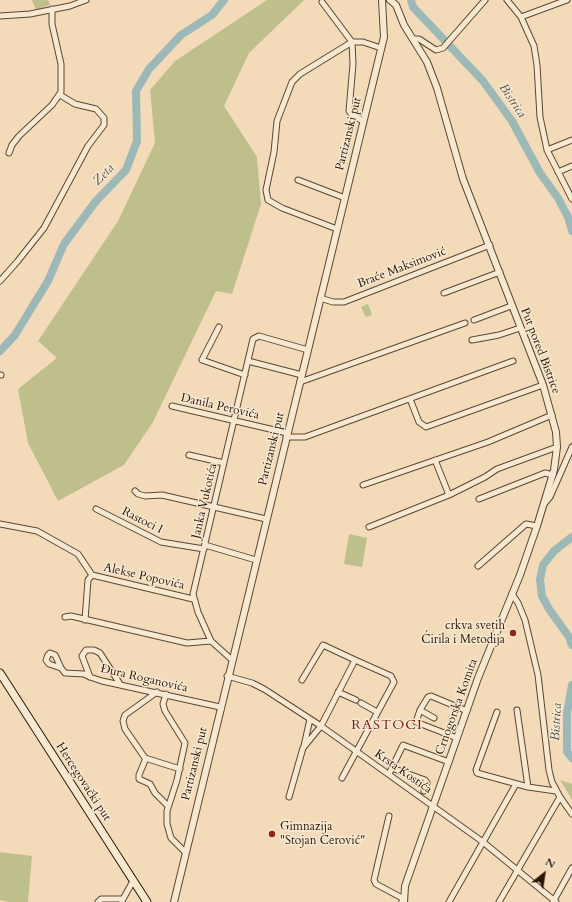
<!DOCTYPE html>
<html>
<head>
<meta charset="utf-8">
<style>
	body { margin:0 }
	#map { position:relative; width:572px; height:902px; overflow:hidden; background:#f3dbba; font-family:Cardo,serif }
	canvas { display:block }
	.north { position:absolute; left:524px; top:854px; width:40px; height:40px; -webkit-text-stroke:3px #f7e8d2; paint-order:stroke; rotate:30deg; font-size:11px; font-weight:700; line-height:16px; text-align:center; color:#2a1504 }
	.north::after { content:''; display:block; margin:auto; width:14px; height:18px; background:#2a1504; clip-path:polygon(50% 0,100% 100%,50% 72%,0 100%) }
</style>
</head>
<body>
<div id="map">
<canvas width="572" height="902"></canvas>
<div class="north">N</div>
</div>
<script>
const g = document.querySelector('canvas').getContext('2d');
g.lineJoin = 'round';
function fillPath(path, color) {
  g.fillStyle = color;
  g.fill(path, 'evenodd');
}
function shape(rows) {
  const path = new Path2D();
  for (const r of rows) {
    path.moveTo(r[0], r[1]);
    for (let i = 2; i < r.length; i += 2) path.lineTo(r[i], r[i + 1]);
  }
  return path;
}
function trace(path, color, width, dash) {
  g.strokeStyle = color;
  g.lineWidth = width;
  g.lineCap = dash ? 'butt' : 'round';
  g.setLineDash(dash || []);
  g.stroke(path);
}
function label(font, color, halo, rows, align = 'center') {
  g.font = font + ' Cardo,serif';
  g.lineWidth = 3;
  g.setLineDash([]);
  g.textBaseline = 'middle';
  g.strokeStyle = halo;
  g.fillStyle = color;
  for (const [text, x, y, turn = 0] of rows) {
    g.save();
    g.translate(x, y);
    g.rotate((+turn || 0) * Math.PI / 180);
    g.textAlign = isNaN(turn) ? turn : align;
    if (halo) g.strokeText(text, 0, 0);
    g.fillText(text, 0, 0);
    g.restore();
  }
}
const green = shape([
	[32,0,48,0,50,5,36,10],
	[267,0,304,0,249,53,224,106,257,157,261,204,232,294,216,291,153,422,124,465,58,501,28,443,18,389,57,358,38,341,118,221,155,143,150,90,175,61],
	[368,304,372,315,366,317,361,307],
	[349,534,367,538,362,567,344,564],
	[560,780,572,784,572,800,568,793],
	[0,852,32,856,28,902,9,902,0,900]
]);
const river = shape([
	[411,0,413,7,483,81,512,121,540,173,558,198,568,217,572,231],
	[0,351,15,335,48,281,64,244,96,201,126,170,137,141,136,91,149,69,181,35,212,15,224,0],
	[572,537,554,551,543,565,540,580,542,596,549,609,569,637,572,645],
	[572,685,567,713,567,752,572,758]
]);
const minor = shape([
	[507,0,521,17,534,46,537,65,540,117,547,150,572,199],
	[322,2,352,42,353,64,349,111,352,115,363,121],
	[0,16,30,14,70,6,86,0],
	[521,17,567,0],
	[414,39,419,39,436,50,443,48,485,0],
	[547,150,572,140],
	[9,153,12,145,19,136,52,105,61,92,61,64,52,24,52,9],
	[558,172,572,166],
	[298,180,345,198],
	[337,229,282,208,268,200,266,190,274,152,277,121,292,82,300,74,352,42,363,42,381,48],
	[0,281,17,262,44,228,88,146,104,125,104,118,96,109,75,104,60,95],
	[444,293,500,272],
	[320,298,333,302,344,302,490,245],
	[474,320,511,306],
	[219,327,202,360,245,375],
	[472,340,499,335,520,328],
	[248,361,302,375],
	[0,375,1,375],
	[300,382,465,323],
	[410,399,419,422,426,427,543,385],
	[172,406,287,433],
	[286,437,305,437,513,361],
	[189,455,224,463],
	[435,460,449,495],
	[363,485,488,442,552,415],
	[135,491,138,494,145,496,162,495,266,519],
	[479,499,545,473,553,475],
	[545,503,550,497,572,447],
	[96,509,161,542,204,549],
	[0,524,37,531,78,554,92,575,193,599],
	[369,527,449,495,485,477,497,469,557,447],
	[205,545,256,560],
	[478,566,526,524,537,526],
	[65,617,71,616,187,643,211,641],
	[85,620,88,580,92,575],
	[231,659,211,641,198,612,193,594,253,339,259,336,308,350],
	[61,668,49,664,46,660,48,655,50,653,55,655,61,668,65,673,84,674,90,677],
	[227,676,252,683,264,689,321,726,483,842,556,902],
	[302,680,323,645,355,660],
	[120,684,100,653,94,650,86,650,82,656,90,677,102,681,220,707],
	[157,692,125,715,123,721,125,729,145,758,180,769],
	[338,692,356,700],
	[166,694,163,704,165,711,185,743,177,780,167,811,167,824,171,838,185,852],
	[361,703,377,712],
	[420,710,428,697,431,696,467,711],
	[517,710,528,787],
	[497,712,476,770,477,773,528,787,556,791],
	[434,718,420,710,416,722,457,738],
	[304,746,310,719],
	[146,758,139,775,139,779,150,784,155,793,168,806],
	[392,768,425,780,427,783,424,791],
	[389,774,403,745,449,762],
	[289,797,303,748,321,726,355,660,391,676,394,682,342,778],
	[560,797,572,814],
	[389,816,374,880,376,884,404,899,402,901],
	[122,901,133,881],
	[98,902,101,899,122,899],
	[449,902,516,784],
	[499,902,560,797,552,782,549,770,538,675,525,620,518,603,512,594],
	[553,902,572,868]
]);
const tertiary = shape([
	[390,0,396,5,404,25,427,62,437,88,463,179,543,385,556,432,557,447,554,470,537,526,520,575,478,678,405,886,404,902],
	[174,902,384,37,382,0]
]);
const secondary = shape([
	[0,673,147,902]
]);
const markers = [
	[513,633,4,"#8f2418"],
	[272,834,4,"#8f2418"]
];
const streetNames = [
	["Partizanski put",349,134,-76],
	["Braće Maksimović",402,268,-21],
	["Put pored Bistrice",540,351,69],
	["Danila Perovića",220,407,13],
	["Partizanski put",272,449,-76],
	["Janka Vukotića",205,501,-77],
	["Rastoci I",142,521,27],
	["Alekse Popovića",144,577,13],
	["Đura Roganovića",144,679,13],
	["Crnogorska Komita",457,707,-70],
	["Partizanski put",195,764,-76],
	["Krsta Kostića",403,772,35],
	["Hercegovački put",83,782,57]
];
const poiNames = [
	["crkva svetih",505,626],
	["Ćirila i Metodija",505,640],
	["Gimnazija",280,827,"left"],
	["\"Stojan Cerović\"",280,841,"left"]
];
const waterNames = [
	["Bistrica",512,101,56],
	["Zeta",104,175,-46],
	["Bistrica",557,722,-87]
];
const quarterNames = [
	["RASTOCI",387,726]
];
fillPath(green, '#bebf8d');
trace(river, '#9db9b7', 8);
trace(minor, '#5c4632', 7);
trace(tertiary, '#5c4632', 8);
trace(secondary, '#2a1504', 9);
trace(minor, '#f7e8d2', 5);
trace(tertiary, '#f7e8d2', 6);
trace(secondary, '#f7e8d2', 7);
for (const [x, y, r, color] of markers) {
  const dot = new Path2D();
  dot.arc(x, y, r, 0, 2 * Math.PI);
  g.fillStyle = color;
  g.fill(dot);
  trace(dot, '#f7e8d2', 1.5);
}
label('12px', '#2a1504', '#f7e8d2', streetNames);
label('12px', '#2a1504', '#f7e8d2', poiNames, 'right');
label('italic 13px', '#524e43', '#f7e8d2', waterNames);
g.letterSpacing = '1px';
label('14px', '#7a1f14', '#f7e8d2', quarterNames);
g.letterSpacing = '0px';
</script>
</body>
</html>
